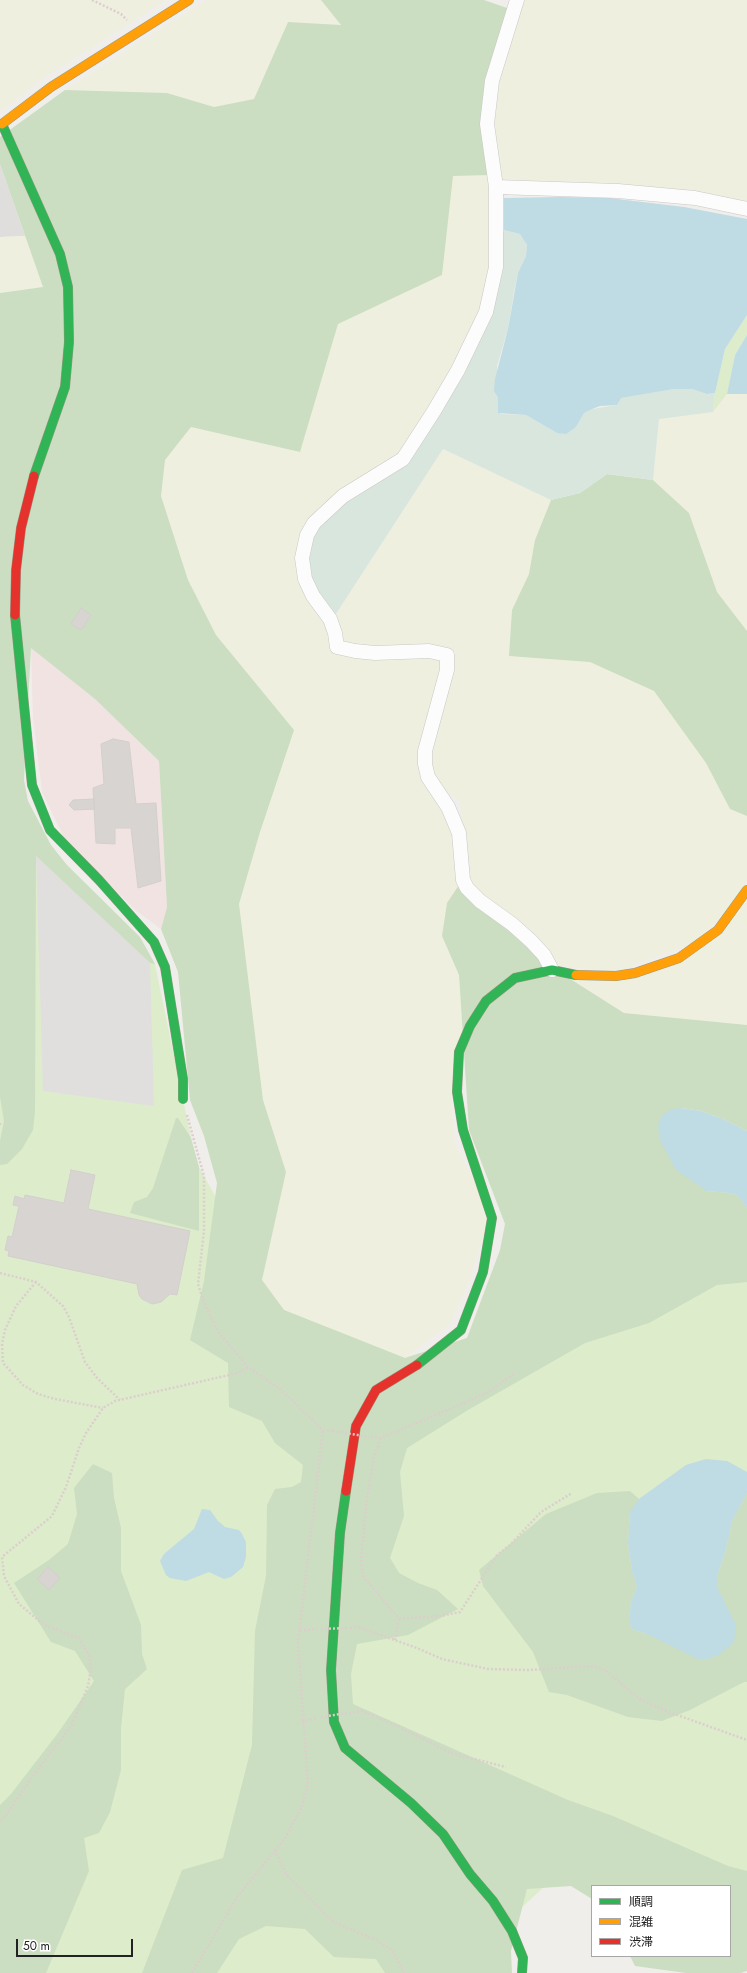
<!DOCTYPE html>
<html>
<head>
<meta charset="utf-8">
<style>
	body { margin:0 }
	#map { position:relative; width:747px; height:1973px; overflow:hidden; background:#f0eeeb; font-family:Jost,"Noto Sans JP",sans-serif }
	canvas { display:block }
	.legend { position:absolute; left:591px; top:1885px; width:140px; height:72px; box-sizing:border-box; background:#fff; border:1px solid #a7a7a7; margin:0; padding:5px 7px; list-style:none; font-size:12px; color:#222 }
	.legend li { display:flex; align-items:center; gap:8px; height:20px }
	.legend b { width:20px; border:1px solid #a7a7a7 }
	.scale { position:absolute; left:16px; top:1939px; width:117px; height:18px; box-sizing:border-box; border:2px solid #222; border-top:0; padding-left:5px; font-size:12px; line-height:14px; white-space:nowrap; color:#222; -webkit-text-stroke:3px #fff; paint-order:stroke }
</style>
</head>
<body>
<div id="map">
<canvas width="747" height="1973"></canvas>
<ul class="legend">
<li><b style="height:5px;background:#30b455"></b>順調</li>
<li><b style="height:5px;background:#ff9f0a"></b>混雑</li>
<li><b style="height:5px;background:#e5322d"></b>渋滞</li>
</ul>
<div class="scale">50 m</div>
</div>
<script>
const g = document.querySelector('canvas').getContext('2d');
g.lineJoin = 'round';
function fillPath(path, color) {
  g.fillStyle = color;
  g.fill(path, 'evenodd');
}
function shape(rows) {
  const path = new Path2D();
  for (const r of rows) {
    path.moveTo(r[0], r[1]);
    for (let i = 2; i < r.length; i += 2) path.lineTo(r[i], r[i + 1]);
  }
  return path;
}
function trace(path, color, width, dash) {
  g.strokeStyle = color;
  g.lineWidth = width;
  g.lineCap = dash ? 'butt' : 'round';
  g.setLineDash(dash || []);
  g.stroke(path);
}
const residential = shape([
	[0,164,25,236,0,237]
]);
const commercial = shape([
	[31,648,95,699,159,761,167,907,161,929,135,910,64,838,42,792,33,718]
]);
const farmland = shape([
	[0,0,166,0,42,79,0,112],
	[206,0,321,0,342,25,288,22,254,99,214,107,167,93,65,90],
	[520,0,747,0,747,204,499,183,492,107],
	[490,175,489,287,467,345,400,457,342,493,331,630,330,645,433,655,441,659,443,671,424,737,431,792,455,834,459,885,442,936,459,975,463,1036,451,1097,455,1144,483,1199,486,1230,465,1291,450,1324,405,1358,284,1310,262,1280,286,1172,263,1100,239,904,260,832,294,730,216,635,188,580,161,496,165,460,191,427,300,452,338,324,442,275,453,176],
	[25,236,43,287,0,293,0,237],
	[727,394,747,394,747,631,717,592,689,513,653,480,659,418,713,412],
	[443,449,551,500,535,540,529,574,512,610,509,655,590,662,654,691,706,763,730,809,747,816,747,881,727,913,693,943,616,972,562,966,549,956,466,881,460,801,441,789,429,764,451,660,456,651,443,648,346,646,340,636,334,617],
	[747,900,747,1025,624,1013,571,979,657,971]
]);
const grass = shape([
	[747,315,747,335,735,355,727,394,713,412,715,393,725,349],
	[0,811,155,964,191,1138,199,1167,262,1280,284,1310,405,1358,467,1338,747,1147,747,1937,730,1886,579,1855,473,1952,469,1973,0,1973]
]);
const forest = shape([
	[321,0,484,0,510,9,500,45,490,175,453,176,442,275,338,324,300,452,191,427,165,460,161,496,188,580,216,635,294,730,260,832,239,904,263,1100,286,1172,262,1280,284,1310,405,1358,467,1338,500,1250,505,1224,469,1130,459,975,442,936,447,903,459,885,527,944,542,961,624,1013,747,1025,747,1131,723,1119,701,1111,681,1108,707,1191,730,1193,738,1196,747,1208,747,1282,717,1285,649,1323,585,1343,468,1410,407,1448,400,1472,404,1516,390,1558,399,1573,418,1583,437,1590,458,1609,408,1635,357,1644,351,1674,353,1704,568,1800,613,1816,728,1866,747,1871,747,1971,741,1973,686,1973,635,1966,630,1956,730,1956,730,1886,592,1886,592,1899,571,1886,527,1889,511,1951,512,1973,385,1973,376,1959,334,1957,305,1929,266,1926,239,1939,217,1973,142,1973,182,1870,223,1858,252,1745,255,1631,266,1576,267,1505,275,1489,292,1487,301,1482,303,1465,275,1443,262,1421,229,1407,228,1363,190,1340,204,1281,217,1183,204,1136,190,1100,178,972,161,929,167,907,159,761,95,699,31,648,24,780,28,801,51,845,67,865,140,937,155,964,150,963,36,856,35,1111,33,1130,22,1149,7,1164,0,1165,0,1141,4,1121,0,1097,0,293,43,287,0,164,0,137,65,90,167,93,214,107,254,99,288,22,341,25],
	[607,474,653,480,689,513,717,592,747,631,747,816,730,809,706,763,654,691,590,662,509,656,512,610,529,574,535,540,551,500,580,493],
	[176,1118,178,1118,191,1138,199,1167,199,1231,130,1213,134,1202,147,1197,153,1188],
	[93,1464,112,1473,114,1498,121,1528,121,1571,141,1625,142,1654,147,1669,125,1689,121,1728,121,1770,110,1812,99,1833,84,1838,89,1871,46,1973,0,1973,0,1805,11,1794,58,1733,94,1681,75,1651,51,1642,14,1583,49,1560,68,1544,77,1514,74,1488],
	[630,1491,639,1499,630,1513,628,1543,632,1571,637,1587,631,1601,629,1619,632,1629,647,1634,717,1587,717,1576,726,1549,732,1521,747,1493,747,1682,744,1682,690,1710,662,1721,628,1717,567,1695,549,1692,533,1652,483,1586,479,1570,546,1514,597,1493]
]);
const wetland = shape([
	[504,230,520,234,527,245,526,256,518,273,514,292,508,329,497,366,501,414,526,415,557,433,576,427,584,413,592,409,617,405,620,398,674,389,692,389,707,394,715,393,713,412,659,419,653,480,607,474,580,493,551,500,443,449,334,617,315,593,306,556,310,535,345,499,389,473,481,338]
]);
const parking = shape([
	[36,856,150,963,154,1106,43,1091]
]);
const water = shape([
	[562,197,609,198,684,207,747,219,747,315,725,349,715,393,707,394,692,389,674,389,621,398,617,405,600,406,592,409,584,413,576,427,566,434,557,433,526,415,498,413,498,397,494,391,495,379,508,329,518,273,526,256,527,245,520,234,504,230,504,198],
	[747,335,747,394,727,394,735,355],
	[681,1108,701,1111,723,1119,747,1131,747,1208,738,1196,730,1193,707,1191,676,1170,660,1140,658,1125,662,1115,672,1109],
	[706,1459,727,1461,747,1472,747,1493,732,1521,726,1549,717,1576,717,1587,736,1625,734,1642,719,1655,707,1659,698,1659,647,1634,632,1629,629,1619,631,1601,637,1587,632,1571,628,1543,630,1512,639,1499,686,1465],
	[202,1509,210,1510,218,1521,225,1527,239,1530,242,1534,246,1542,246,1557,243,1567,231,1577,224,1579,209,1572,186,1581,170,1578,166,1575,160,1561,164,1554,194,1529]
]);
const building = shape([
	[81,608,91,615,81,630,71,624,81,608],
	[113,739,129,742,136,804,156,803,161,881,138,888,131,828,115,828,115,844,96,843,93,788,104,784,101,744,113,739],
	[94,799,95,809,74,810,69,805,73,800,94,799],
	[71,1170,95,1175,88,1209,190,1231,177,1295,170,1294,161,1302,152,1304,142,1299,139,1295,137,1284,8,1256,9,1251,5,1250,8,1236,12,1237,19,1206,13,1205,15,1196,24,1199,25,1195,64,1203,71,1170],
	[48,1567,60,1578,49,1590,37,1579,48,1567]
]);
const path = shape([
	[92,0,121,14,127,20],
	[187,1115,204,1176,204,1231,198,1284,204,1303,219,1333,248,1367,280,1389,323,1430,333,1431],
	[0,1123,0,1127],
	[0,1273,36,1282,63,1306,69,1317,85,1362,97,1378,120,1400],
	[36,1282,16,1306,5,1330,2,1344,3,1363,23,1385,38,1394,55,1399,103,1408],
	[371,1437,381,1438,485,1394,515,1373],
	[381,1438,374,1456,366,1505,361,1561,363,1576,399,1619,395,1640],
	[399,1619,440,1616,460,1612,497,1555,510,1545,541,1512,572,1493],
	[350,1628,358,1627,417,1648,442,1659,488,1669,528,1670,594,1666,605,1670,641,1700,666,1711,747,1740],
	[300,1630,317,1629],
	[349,1713,362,1711,393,1724,451,1753,506,1767],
	[302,1721,318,1718],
	[0,1821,7,1814,32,1777,72,1725,88,1686,91,1668,89,1655,79,1638,44,1625,19,1604,4,1576,2,1557,52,1516,66,1487,79,1448,86,1433,103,1408,115,1401,238,1373,248,1367],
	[275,1850,286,1874,332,1921,378,1941,392,1950,404,1973],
	[192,1973,238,1896,285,1838,301,1809,308,1785,298,1642,323,1430]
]);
const street = shape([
	[517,0,492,81,487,124,496,187,496,267,486,312,458,370,434,411,403,459,343,496,314,523,307,535,302,558,305,579,313,596,330,619,335,633,337,647,355,651,375,653,429,651,447,655,447,670,425,751,425,764,428,777,448,807,459,833,463,880,467,888,480,901,512,924,531,941,544,955,552,970],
	[496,187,618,191,695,198,747,209]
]);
const fast = shape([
	[2,124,60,254,68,287,69,342,65,387,34,476],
	[15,615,32,785,50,830,99,880,154,942,165,967,183,1079,183,1099],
	[417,1365,461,1330,483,1272,492,1218,463,1130,457,1092,459,1052,470,1026,486,1001,515,978,552,970,576,975],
	[346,1491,340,1533,331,1670,334,1722,345,1748,411,1803,443,1834,470,1874,493,1901,512,1931,523,1958,522,1973]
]);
const slow = shape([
	[2,124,51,87,189,0],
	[576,975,616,976,635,973,679,958,718,930,747,890]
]);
const jam = shape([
	[15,615,16,570,21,528,34,476],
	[346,1491,356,1426,376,1390,417,1365]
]);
const pathBridge = shape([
	[333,1431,370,1437],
	[321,1629,347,1628],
	[321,1717,347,1713]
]);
fillPath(residential, '#dfdedc');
fillPath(commercial, '#f1e3e1');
fillPath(farmland, '#efefdf');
fillPath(grass, '#ddeccb');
fillPath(forest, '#cbdec1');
fillPath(wetland, '#d9e6de');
fillPath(parking, '#e0dfde');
fillPath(water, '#bfdbe3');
fillPath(building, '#d7d4d2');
trace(building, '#d3d0cc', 1);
trace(street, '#c9c8c7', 15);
trace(fast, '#999a82', 10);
trace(slow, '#999a82', 10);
trace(jam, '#999a82', 10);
trace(path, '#dccecd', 2.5, [2, 2]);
trace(street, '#fdfcfc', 14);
trace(fast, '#30b455', 9);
trace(slow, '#ff9f0a', 9);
trace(jam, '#e5322d', 9);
trace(pathBridge, '#dccecd', 2.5, [2, 2]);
</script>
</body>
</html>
